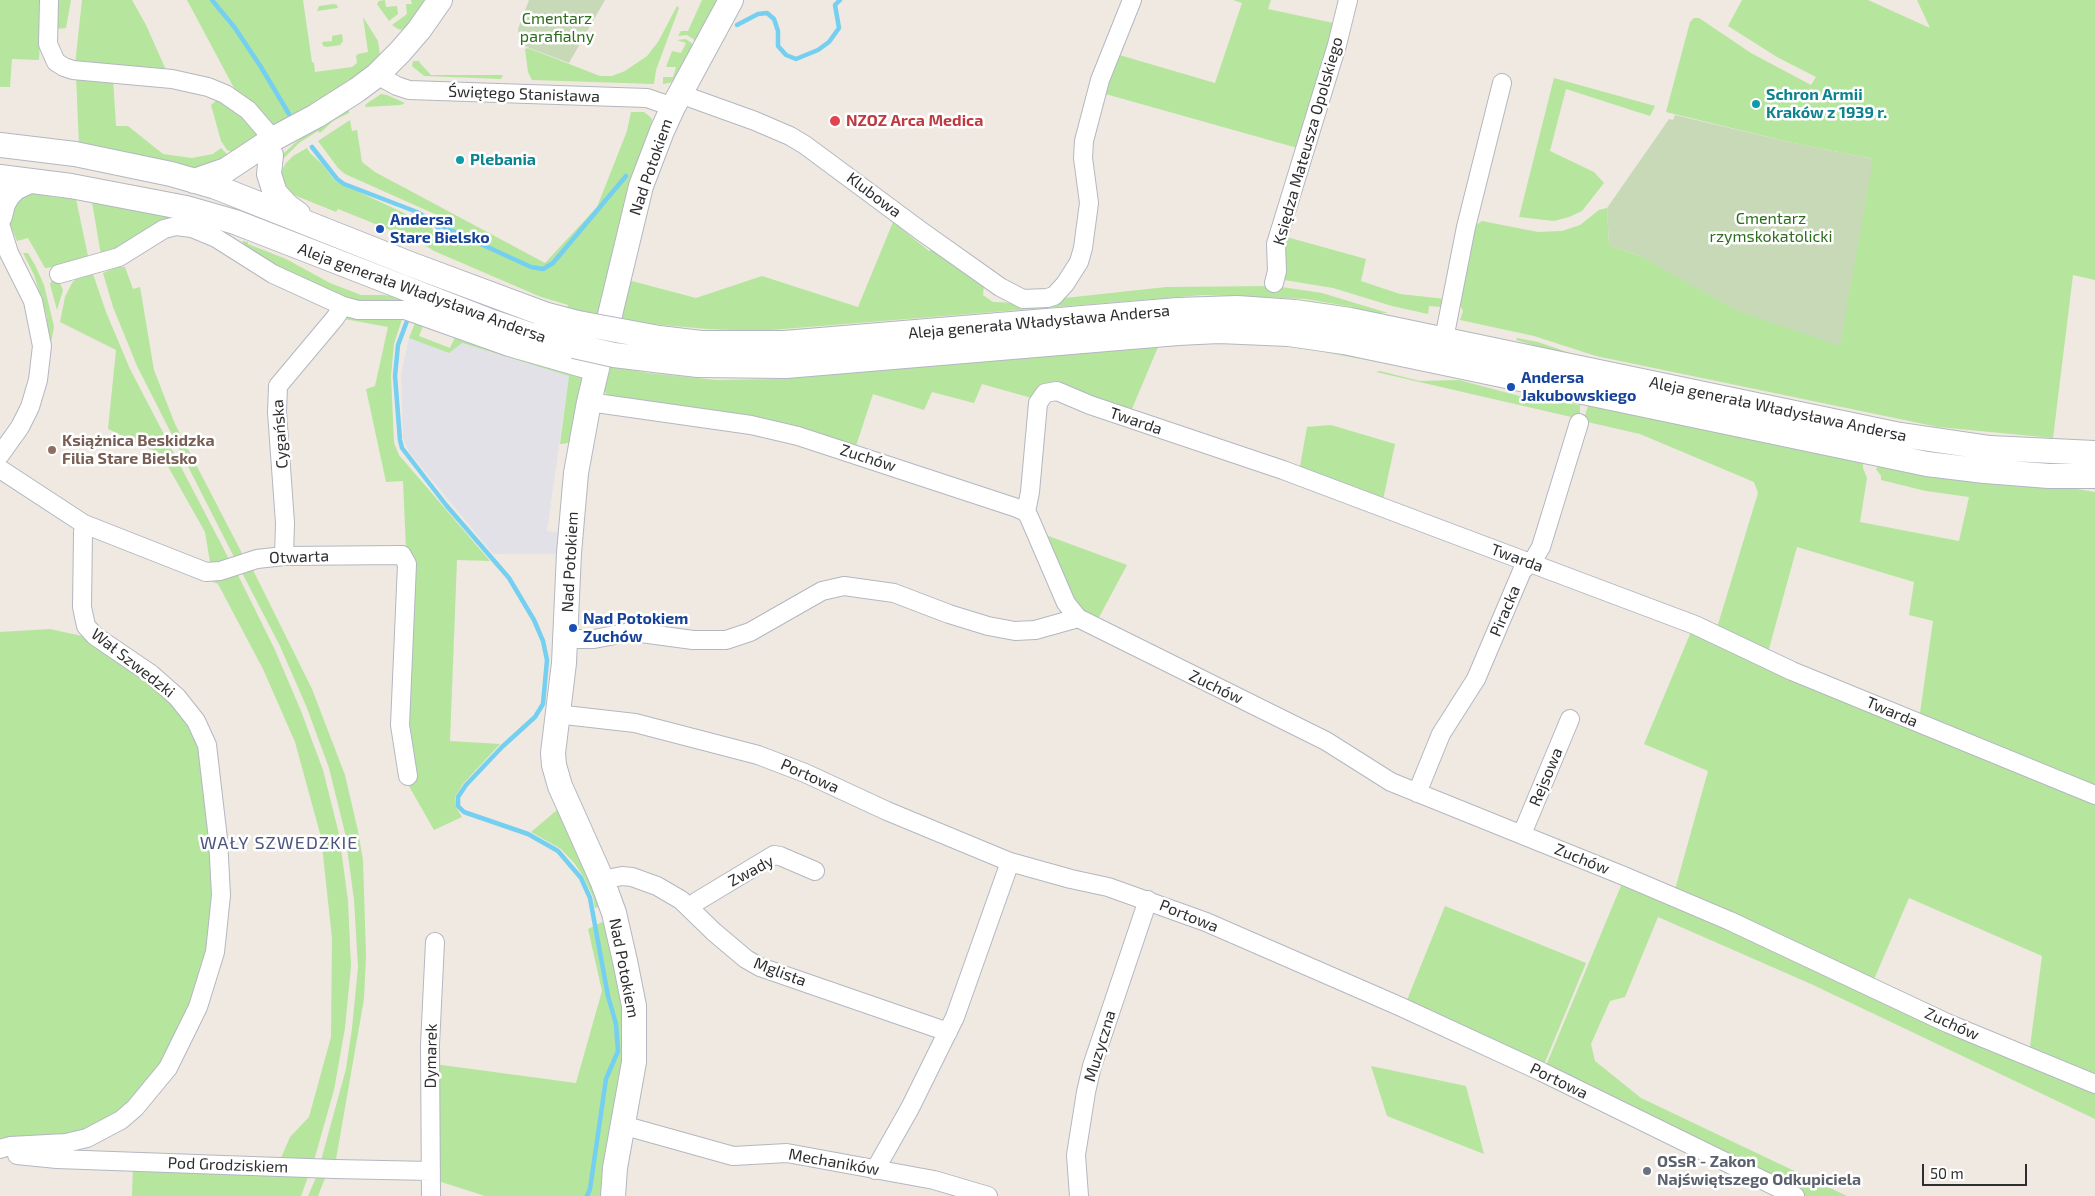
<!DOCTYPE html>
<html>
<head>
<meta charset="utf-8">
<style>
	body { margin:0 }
	#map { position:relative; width:2095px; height:1196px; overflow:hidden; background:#efe9e1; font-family:"Exo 2",sans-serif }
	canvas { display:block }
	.scale { position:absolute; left:1922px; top:1164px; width:105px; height:22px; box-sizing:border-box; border:2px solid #2e2e2e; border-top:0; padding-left:6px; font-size:15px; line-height:18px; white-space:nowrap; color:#2e2e2e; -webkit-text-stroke:4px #fff; paint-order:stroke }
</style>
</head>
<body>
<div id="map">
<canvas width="2095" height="1196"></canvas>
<div class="scale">50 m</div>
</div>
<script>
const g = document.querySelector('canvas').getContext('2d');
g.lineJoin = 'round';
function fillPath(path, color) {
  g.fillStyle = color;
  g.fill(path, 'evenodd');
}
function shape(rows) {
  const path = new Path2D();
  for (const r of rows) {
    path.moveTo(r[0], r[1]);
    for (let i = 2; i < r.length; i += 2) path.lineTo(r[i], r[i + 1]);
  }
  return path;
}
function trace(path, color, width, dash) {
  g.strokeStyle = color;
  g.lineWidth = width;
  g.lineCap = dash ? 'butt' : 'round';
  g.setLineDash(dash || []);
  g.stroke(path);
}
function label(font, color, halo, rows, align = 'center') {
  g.font = font + ' "Exo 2",sans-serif';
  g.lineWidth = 5;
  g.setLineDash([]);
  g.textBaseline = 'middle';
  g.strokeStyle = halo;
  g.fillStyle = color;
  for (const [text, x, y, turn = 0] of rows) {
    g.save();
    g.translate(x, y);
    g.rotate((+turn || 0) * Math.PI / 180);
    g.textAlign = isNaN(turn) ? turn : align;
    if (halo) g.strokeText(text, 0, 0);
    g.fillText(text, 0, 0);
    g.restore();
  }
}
const industrial = shape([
	[409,338,449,352,461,343,569,376,547,531,560,533,559,554,493,554,409,452,403,438,401,374]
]);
const green = shape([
	[0,0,42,0,39,60,12,59,10,87,0,87],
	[55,0,71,0,66,28,56,29],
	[82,0,132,0,146,25,166,70,75,65],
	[187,0,303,0,312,62,314,63,315,72,352,67,357,63,356,56,358,54,368,52,363,17,378,41,380,55,382,55,355,80,279,126,271,125,234,88],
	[385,0,386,7,397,6,398,14,389,21,377,4,379,1],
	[411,0,426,0,408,25,401,30,398,29,392,25,407,14,406,4,412,4],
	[702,0,717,0,696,41,687,35,678,36,681,31,688,31],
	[1233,0,1271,0,1268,9,1338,24,1301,149,1102,93,1116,54,1215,83,1242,3],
	[1742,0,1868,0,1930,28,1917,0,2095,0,2095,280,2073,275,2053,438,1938,427,1596,356,1534,336,1460,320,1463,311,1461,307,1456,306,1473,230,1476,225,1482,221,1538,232,1562,231,1580,225,1599,210,1607,208,1609,245,1640,256,1873,159,1793,143,1666,112,1690,22,1694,18,1699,18,1751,53,1811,85,1816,77,1777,57,1728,26],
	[334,4,337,5,338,8,317,11,319,6],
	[677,6,679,8,656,70,654,84,532,80,528,72,525,49,528,48,600,76,612,76,625,71,647,56,658,42],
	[342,34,343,41,340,45,327,47,323,46,322,42,332,41,332,36],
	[686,39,694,45,674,82,663,84,663,77,673,77,676,67,666,67,672,51,681,53,686,43,677,40],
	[413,61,420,61,419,62,431,75,503,75,501,79,424,76,412,66],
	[76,74,113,78,116,126,128,126,163,154,192,158,213,154,221,148,229,156,200,171,106,152,106,147,79,146],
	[1554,78,1655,106,1650,116,1566,89,1550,151,1594,172,1604,183,1582,211,1569,217,1554,221,1519,217],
	[381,94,387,95,405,103,401,105,365,107,366,104],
	[218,99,224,100,258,129,258,137,234,153,227,150,221,141,211,105],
	[345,109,349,110,349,113,333,121,320,133,318,131,299,143,281,161,278,161,283,154,296,142],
	[631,112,644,112,648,115,652,119,651,125,628,186,598,316,567,309,568,305,541,297,434,251,418,241,338,209,336,212,294,195,285,185,282,178,282,170,286,163,293,156,307,148,310,153,322,164,335,181,430,225,434,231,434,237,451,244,450,232,446,222,437,215,345,174,338,168,318,141,350,120,352,131,357,130,362,162,375,172,545,263,597,207,627,131],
	[29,192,50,193,51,197,76,199,88,256,85,258,86,261,54,269,53,267,45,268,28,238,17,241,7,218,8,208],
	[115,201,207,226,101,255,92,202,110,206],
	[893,222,929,251,934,248,984,285,983,295,993,302,1042,304,1056,299,1166,287,1275,286,1322,293,1388,313,1361,313,1305,304,1246,300,1204,300,817,333,759,336,707,334,651,328,650,326,619,320,628,280,696,298,762,276,858,307],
	[1204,295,1306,299,1364,309,1305,300,1204,297,759,332,707,331,650,325,651,324,707,329,759,331],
	[1283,236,1366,259,1361,281,1400,294,1446,299,1441,307,1429,306,1428,314,1392,306,1333,288,1278,279],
	[243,241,248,242,248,244,286,259,330,283,361,295,383,295,394,296,420,306,357,304,240,249],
	[23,253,28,253,35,265,44,285,52,318,54,327,48,359,47,317,34,275],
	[117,267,125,267,133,289,140,287,154,370,175,424,245,559,236,561,137,366,113,307,103,273],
	[93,274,106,312,130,369,231,563,211,568,205,532,161,454,108,429,116,350,60,322,65,297,72,283,76,279],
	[53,277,58,279,63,290,57,310,50,284],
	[395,314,425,321,419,336,450,348,456,335,578,372,583,380,569,443,560,444,569,376,462,343,449,353,409,338,415,323,402,319,394,344,391,376,394,443,399,455,490,561,457,560,450,741,500,744,463,784,455,797,456,807,462,817,434,830,406,781,403,725,406,549,403,481,386,482,366,389,375,386,388,327,339,318,342,315],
	[1517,338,1538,342,1587,359,1549,350,1516,340],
	[1271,343,1317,345,1418,367,1426,371,1318,351,1275,345],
	[1158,347,1129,416,1068,390,1035,399,982,384,974,403,932,392,924,410,873,394,855,449,609,397,604,391,610,366,648,373,717,380,773,379],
	[1380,371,1420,381,1459,380,1523,397,1580,405,1580,419,1376,372],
	[1592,404,1863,460,1863,468,1867,478,1860,522,1959,541,1969,497,1926,491,1881,480,1881,476,1876,469,1879,465,2047,484,2095,492,2095,792,1919,720,1933,621,1909,615,1914,582,1797,547,1767,656,1716,631,1758,493,1754,482,1640,434,1583,421,1588,406],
	[1331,425,1395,444,1383,500,1299,472,1307,427],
	[1043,534,1127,565,1096,623,1080,614],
	[250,564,312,689,345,775,358,831,363,860,366,956,364,999,335,1165,320,1164,346,1069,352,1028,358,967,354,900,345,833,329,768,307,708,280,646,239,567],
	[235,569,275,650,301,711,323,770,339,834,348,901,351,966,345,1028,334,1090,313,1164,246,1163,240,1157,281,1158,290,1137,309,1117,331,1037,332,938,321,837,295,742,263,669,218,584,203,577],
	[1693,627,2095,799,2095,1081,2029,1054,2042,956,1909,898,1872,984,1674,893,1708,771,1644,744],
	[50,629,82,636,112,651,176,700,204,749,216,924,179,1040,139,1098,88,1133,0,1146,0,632],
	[557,810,593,888,599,907,595,908,593,897,584,878,575,864,561,849,531,832],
	[1623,881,2095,1088,2095,1119,1811,984,1658,917,1625,997,1610,1001,1591,1044,1595,1061,1641,1098,1847,1196,1803,1196,1545,1068],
	[1445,906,1586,963,1543,1067,1442,1019,1432,1010,1405,1005],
	[602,922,608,926,618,965,626,1041,605,1196,485,1196,435,1180,434,1064,576,1083,602,991,588,929],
	[1371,1066,1466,1086,1484,1154,1387,1116],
	[133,1164,309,1174,301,1196,132,1196],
	[318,1173,327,1173,318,1196,308,1196]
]);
const cemetery = shape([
	[529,0,605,0,569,63,519,44,518,29],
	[1675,115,1793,143,1873,159,1840,346,1737,311,1640,256,1609,245,1607,208,1669,119,1673,120]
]);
const stream = shape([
	[212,0,235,28,261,67,289,114],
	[737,25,758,14,767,13,774,19,778,31,778,46,786,55,796,59,818,50,829,42,839,28,835,5,840,0],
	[312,147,337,179,344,184,417,212,435,223,440,232,441,240],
	[435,223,531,267,543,269,553,263,626,176],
	[407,321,398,345,395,376,400,440,402,448,446,505,509,578,534,620,543,641,547,660,543,704,535,717,502,747,466,785,458,797,458,806,464,812,528,834,558,851,581,878,590,898,608,996,616,1024,618,1051,606,1079,590,1189,587,1196]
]);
const street = shape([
	[49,0,48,44,56,62,64,67,73,70,172,79,208,87,225,94,248,110,273,139],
	[377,75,397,86,409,90,647,98,673,107],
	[680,94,755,121,790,136,805,145,921,231,1000,287,1023,299,1047,298,1054,296,1065,284,1079,262,1083,248,1089,203,1083,158,1084,141,1100,80,1132,0],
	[0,224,9,253,33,301,42,346,38,380,30,407,20,427,0,455],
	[59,274,119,257,164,229,176,226,192,228,216,238,273,274,343,306,358,310,405,310,509,347,596,372],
	[1274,283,1277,271,1276,244,1337,45,1348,0],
	[1444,339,1466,227,1502,83],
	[589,402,751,425,798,436,1017,508,1026,512,1029,517,1066,603,1078,618,1326,741,1391,782,1624,876,1730,921,1947,1023,2095,1084],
	[0,469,84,524,206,572,220,571,257,559,284,556,402,555,407,564,400,725,408,776],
	[1026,512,1030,492,1038,403,1045,393,1057,391,1090,405,1283,470,1695,625,1792,671,2095,795],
	[284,556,285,523,277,412,278,386,335,318,343,306],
	[565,639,594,639,625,633,641,633,693,640,726,640,750,632,822,591,844,586,894,593,949,614,988,626,1015,631,1035,630,1078,618],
	[556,714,635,723,758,755,805,773,887,811,1010,862,1071,879,1108,887,1206,922,1399,1006,1542,1072,1795,1196],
	[1417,793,1441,734,1476,679,1522,571,1534,559,1541,547,1579,423],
	[1522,834,1570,719],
	[602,880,622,876,632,877,657,886,681,900,714,932,746,959,760,967,948,1032],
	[691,908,696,902,774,855,780,856,815,871],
	[622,1125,733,1156,787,1153,934,1180,988,1196],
	[0,1149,10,1146,66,1143,87,1138,121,1120,135,1108,168,1068,198,1007,215,952,218,924,221,895,218,839,207,745,196,721,177,697,151,674,95,636,86,626,82,607,83,533,84,524],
	[17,1155,57,1159,335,1169,431,1171],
	[875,1170,910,1108,955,1017,1010,862],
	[431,1196,430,1045,435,942],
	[1079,1196,1076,1155,1086,1092,1092,1066,1148,900]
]);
const secondary = shape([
	[0,145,75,154,171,174,216,187,410,264,544,314,578,323],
	[271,155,269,174,275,193,287,206,298,214],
	[0,177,71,186,186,208,235,222,487,320,531,335,574,346],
	[194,181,226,170,273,139,316,116,357,90,377,75,400,52,419,30,440,0],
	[0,216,3,204,8,195,15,188,30,181],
	[659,338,701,343,785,343,1178,310,1237,308,1295,312,1350,320,1895,434,1990,448,2095,453],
	[655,360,698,365,786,366,1178,333,1219,331,1289,334,1344,342,1927,464,1985,471,2049,476,2095,476],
	[613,1196,615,1168,634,1062,634,1006,625,961,614,913,602,880,560,786,554,765,553,753,564,663,569,553,576,473,589,402,641,186,662,131,673,107,731,0]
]);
const secondaryBridge = shape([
	[578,323,659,338],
	[574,346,614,355,655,360]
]);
const markers = [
	[1756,104,5,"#0f9aa8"],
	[835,121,6,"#e0444e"],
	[460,160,5,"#0f9aa8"],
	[380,229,5,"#1a4fb4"],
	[1511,387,5,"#1a4fb4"],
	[52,450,5,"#8d6e63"],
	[573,628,5,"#1a4fb4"],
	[1647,1171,5,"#6b7280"]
];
const parkNames = [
	["Cmentarz",557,19],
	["parafialny",557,37],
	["Cmentarz",1771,219],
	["rzymskokatolicki",1771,237]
];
const streetNames = [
	["Świętego Stanisława",524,94,2],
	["Księdza Mateusza Opolskiego",1308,141,-74],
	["Nad Potokiem",651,167,-71],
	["Klubowa",874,195,37],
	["Aleja generała Władysława Andersa",422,293,20],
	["Aleja generała Władysława Andersa",1039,322,-5],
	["Aleja generała Władysława Andersa",1778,409,12],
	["Twarda",1136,421,19],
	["Cygańska",280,434,-94],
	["Zuchów",868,458,18],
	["Otwarta",299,557,-2],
	["Twarda",1517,558,20],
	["Nad Potokiem",570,562,-87],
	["Piracka",1505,611,-67],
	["Wał Szwedzki",133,663,38],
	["Zuchów",1216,687,26],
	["Twarda",1892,712,23],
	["Portowa",810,776,24],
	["Rejsowa",1546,777,-67],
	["Zuchów",1582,859,22],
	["Zwady",751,871,-28],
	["Portowa",1189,916,22],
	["Nad Potokiem",624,968,79],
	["Mglista",780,972,21],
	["Zuchów",1952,1024,24],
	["Muzyczna",1100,1046,-73],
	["Dymarek",431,1056,-89],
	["Portowa",1559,1081,26],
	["Mechaników",834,1162,10],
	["Pod Grodziskiem",228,1165,2]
];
const cultureNames = [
	["Schron Armii",1766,95],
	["Kraków z 1939 r.",1766,113],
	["Plebania",470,160]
];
const healthNames = [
	["NZOZ Arca Medica",846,121]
];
const transitNames = [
	["Andersa",390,220],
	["Stare Bielsko",390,238],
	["Andersa",1521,378],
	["Jakubowskiego",1521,396],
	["Nad Potokiem",583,619],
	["Zuchów",583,637]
];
const educationNames = [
	["Książnica Beskidzka",62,441],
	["Filia Stare Bielsko",62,459]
];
const worshipNames = [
	["OSsR - Zakon",1657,1162],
	["Najświętszego Odkupiciela",1657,1180]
];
const neighbourhoodNames = [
	["WAŁY SZWEDZKIE",279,843]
];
fillPath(industrial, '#e3e1e8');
fillPath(green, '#b6e59e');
fillPath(cemetery, '#c8d9b8');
trace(stream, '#75cff0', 4.5);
trace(street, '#b4b7c1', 20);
trace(secondary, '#b4b7c1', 26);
trace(street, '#fff', 18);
trace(secondary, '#fff', 24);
trace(secondaryBridge, '#b4b7c1', 26, []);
trace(secondaryBridge, '#fff', 24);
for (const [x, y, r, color] of markers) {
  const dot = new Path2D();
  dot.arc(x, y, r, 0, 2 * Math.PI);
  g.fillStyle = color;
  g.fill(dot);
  trace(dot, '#fff', 2);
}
label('16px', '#2c6e1b', '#fff', parkNames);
label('16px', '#2e2e2e', '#fff', streetNames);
label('bold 16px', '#0d838f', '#fff', cultureNames, 'left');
label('bold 16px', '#be3a42', '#fff', healthNames, 'left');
label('bold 16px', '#164399', '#fff', transitNames, 'left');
label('bold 16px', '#785e54', '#fff', educationNames, 'left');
label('bold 16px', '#5b616d', '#fff', worshipNames, 'left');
g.letterSpacing = '1px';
label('18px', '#4d5680', '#fff', neighbourhoodNames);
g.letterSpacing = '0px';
</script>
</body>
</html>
